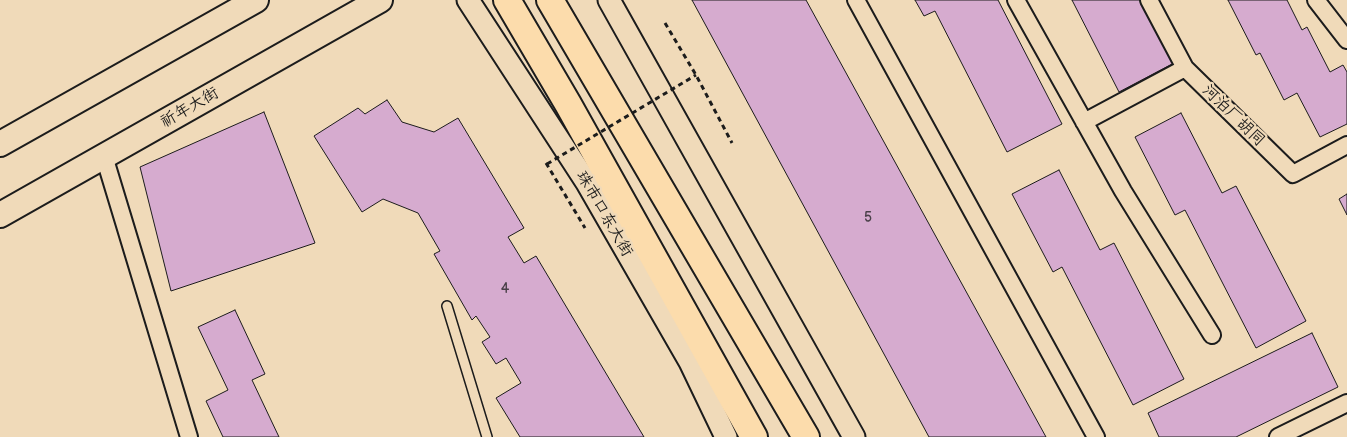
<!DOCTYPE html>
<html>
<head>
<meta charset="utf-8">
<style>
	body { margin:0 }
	canvas { display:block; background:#f0dab9 }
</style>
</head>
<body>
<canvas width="1347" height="437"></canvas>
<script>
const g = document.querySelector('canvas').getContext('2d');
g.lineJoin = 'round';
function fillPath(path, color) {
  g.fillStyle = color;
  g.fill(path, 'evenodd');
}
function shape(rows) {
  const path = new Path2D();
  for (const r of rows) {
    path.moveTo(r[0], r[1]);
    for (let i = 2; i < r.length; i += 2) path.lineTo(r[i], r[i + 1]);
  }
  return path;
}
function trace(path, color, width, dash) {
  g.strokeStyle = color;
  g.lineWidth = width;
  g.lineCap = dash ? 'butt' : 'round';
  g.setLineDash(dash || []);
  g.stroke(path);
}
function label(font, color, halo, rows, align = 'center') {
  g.font = font + ' "Balsamiq Sans","LXGW WenKai TC",sans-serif';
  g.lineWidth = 4.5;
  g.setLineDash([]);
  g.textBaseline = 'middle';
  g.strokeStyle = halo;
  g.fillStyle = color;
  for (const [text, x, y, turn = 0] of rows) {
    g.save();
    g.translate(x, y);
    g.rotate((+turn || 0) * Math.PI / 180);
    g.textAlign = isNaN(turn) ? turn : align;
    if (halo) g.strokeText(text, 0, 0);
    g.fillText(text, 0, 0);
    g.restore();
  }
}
const building = shape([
	[692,0,806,0,1046,437,929,437,692,0],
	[915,0,998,0,1062,124,1007,152,935,11,924,16,915,0],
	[1072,0,1141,0,1174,63,1119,92,1072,0],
	[1228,0,1287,0,1302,30,1307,27,1330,72,1343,65,1347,72,1347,124,1320,137,1297,93,1284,100,1260,53,1256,55,1228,0],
	[387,100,402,122,434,132,458,118,524,228,508,237,524,263,536,256,644,437,520,437,496,398,521,383,506,358,496,364,482,342,490,337,476,316,472,320,434,254,440,251,418,213,383,199,362,212,314,136,358,108,365,114,387,100],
	[264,112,315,243,171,291,140,167,264,112],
	[1181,113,1222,193,1236,186,1306,321,1256,348,1185,210,1175,215,1135,137,1181,113],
	[1059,170,1100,250,1114,243,1184,379,1133,405,1062,267,1053,272,1012,194,1059,170],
	[1347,194,1347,215,1339,199,1347,194],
	[235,310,265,374,252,380,279,437,223,437,206,401,228,390,198,327,235,310],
	[1312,333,1338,387,1236,437,1159,437,1148,413,1312,333]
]);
const path = shape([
	[665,23,696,75,732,143],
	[546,163,585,228]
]);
const service = shape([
	[447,306,487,437]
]);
const minor = shape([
	[856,0,1096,437],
	[1016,0,1123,191,1212,335],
	[1149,0,1185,68,1293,174,1347,145],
	[1316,0,1347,40],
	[1084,122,1185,68],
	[104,156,189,437],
	[1278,437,1347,403]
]);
const tertiary = shape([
	[468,0,587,183,690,362,726,437],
	[609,0,854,437]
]);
const secondary = shape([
	[0,144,256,0],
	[0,215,380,0]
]);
const primary = shape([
	[507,0,568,104,754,437],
	[550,0,806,437]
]);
const pathBridge = shape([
	[547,164,696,75]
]);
const numberNames = [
	["5",868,218],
	["4",505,289]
];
const streetNames = [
	["祈年大街",190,108,-30],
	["河泊厂胡同",1233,116,44],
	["珠市口东大街",604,214,60]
];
fillPath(building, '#d6abcf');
trace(building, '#1c1c1c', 1);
trace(service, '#1c1c1c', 12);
trace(minor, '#1c1c1c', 20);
trace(tertiary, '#1c1c1c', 25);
trace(secondary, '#1c1c1c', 28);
trace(primary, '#1c1c1c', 30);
trace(path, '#1c1c1c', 3, [5, 4]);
trace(service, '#f0dab9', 9);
trace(minor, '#f0dab9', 16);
trace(tertiary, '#f0dab9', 21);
trace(secondary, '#f0dab9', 24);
trace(primary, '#fcdcac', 26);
trace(pathBridge, '#1c1c1c', 3, [5, 4]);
label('14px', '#4a4049', null, numberNames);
label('16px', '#1c1c1c', '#f0dab9', streetNames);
</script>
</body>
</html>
